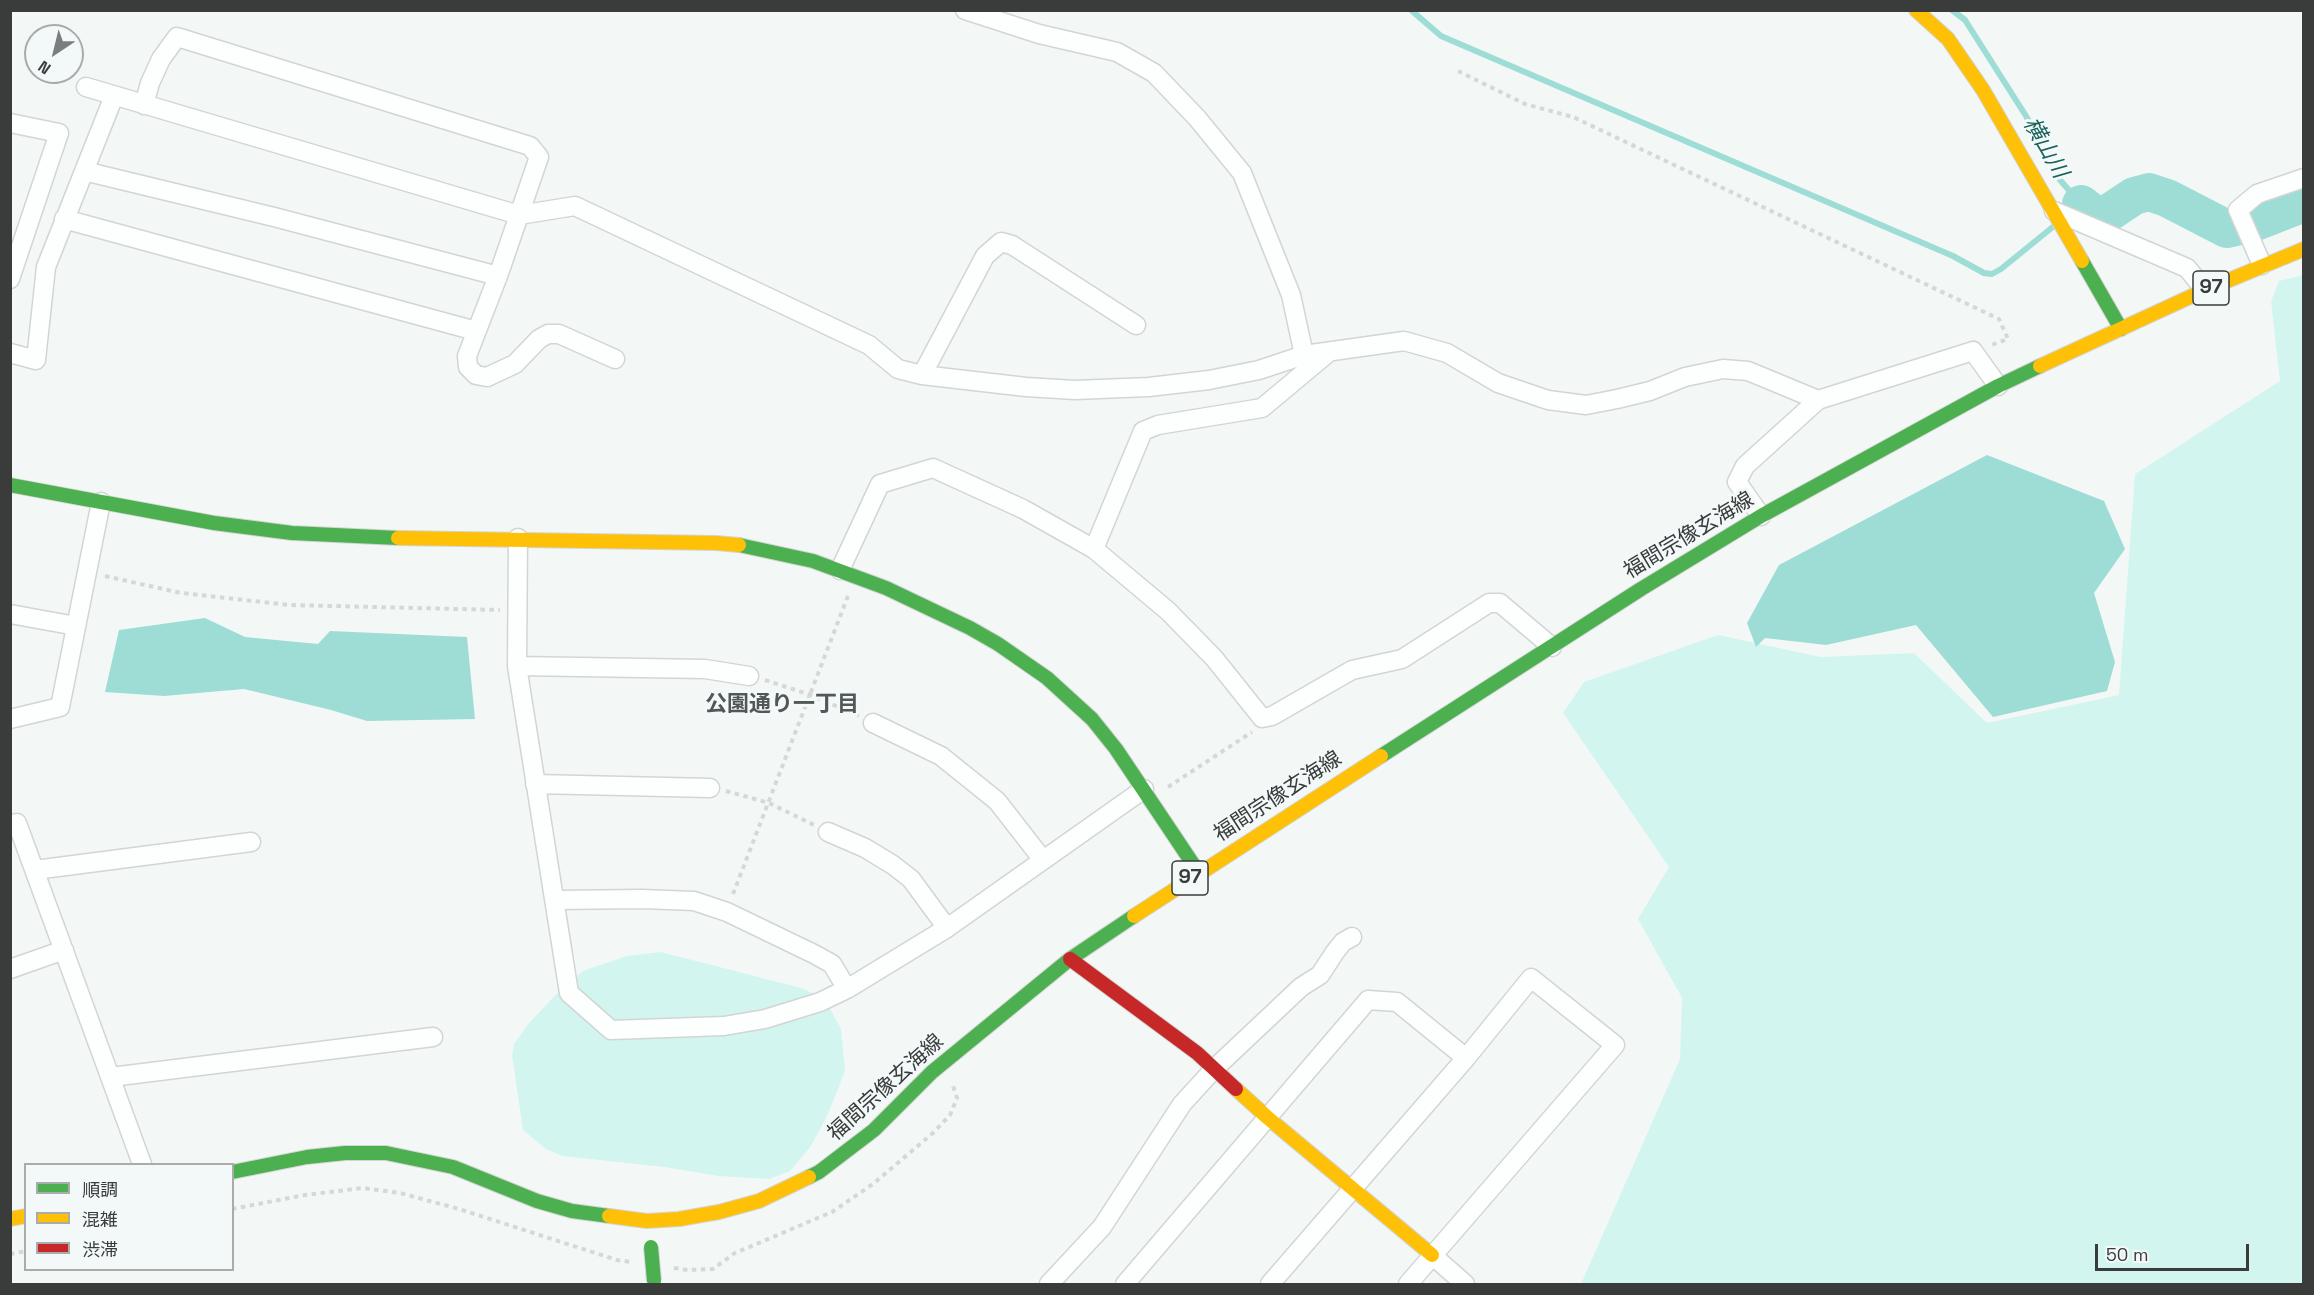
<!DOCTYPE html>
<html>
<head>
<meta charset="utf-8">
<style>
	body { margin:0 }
	#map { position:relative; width:2314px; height:1295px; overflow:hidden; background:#f3f8f7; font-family:"Space Grotesk","Noto Sans JP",sans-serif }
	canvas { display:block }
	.frame { position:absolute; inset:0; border:12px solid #393c3b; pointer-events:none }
	.legend { position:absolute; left:24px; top:1163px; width:210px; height:108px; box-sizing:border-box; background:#f2f9f8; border:2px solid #a8adac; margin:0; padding:8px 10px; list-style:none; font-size:18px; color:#393c3b }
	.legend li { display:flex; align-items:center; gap:12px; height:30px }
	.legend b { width:30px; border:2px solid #a8adac }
	.north { position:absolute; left:24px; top:24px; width:60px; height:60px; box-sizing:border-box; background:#f2f9f8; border:2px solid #a8adac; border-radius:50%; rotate:215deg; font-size:16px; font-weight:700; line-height:24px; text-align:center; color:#393c3b }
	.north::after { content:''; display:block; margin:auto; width:21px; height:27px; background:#7a7e7d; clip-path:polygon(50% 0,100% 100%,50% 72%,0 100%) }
	.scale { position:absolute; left:2095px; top:1244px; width:154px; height:27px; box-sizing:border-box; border:3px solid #393c3b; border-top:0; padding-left:8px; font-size:18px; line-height:21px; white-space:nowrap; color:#393c3b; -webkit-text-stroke:4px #f2f9f8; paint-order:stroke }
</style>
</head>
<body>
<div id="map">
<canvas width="2314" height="1295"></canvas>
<div class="frame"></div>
<ul class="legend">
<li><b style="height:8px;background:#4caf50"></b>順調</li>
<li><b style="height:8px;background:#ffc107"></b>混雑</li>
<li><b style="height:8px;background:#c62828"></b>渋滞</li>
</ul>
<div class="north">N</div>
<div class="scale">50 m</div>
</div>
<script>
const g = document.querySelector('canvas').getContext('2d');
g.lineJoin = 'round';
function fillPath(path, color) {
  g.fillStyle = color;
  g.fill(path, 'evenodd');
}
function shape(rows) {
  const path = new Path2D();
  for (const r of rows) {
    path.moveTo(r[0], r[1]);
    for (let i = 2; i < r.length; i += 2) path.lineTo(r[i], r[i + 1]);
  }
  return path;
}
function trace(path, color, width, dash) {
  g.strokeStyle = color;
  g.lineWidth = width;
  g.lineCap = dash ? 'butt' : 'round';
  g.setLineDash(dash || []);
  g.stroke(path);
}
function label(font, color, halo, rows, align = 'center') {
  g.font = font + ' "Space Grotesk","Noto Sans JP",sans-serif';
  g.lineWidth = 6;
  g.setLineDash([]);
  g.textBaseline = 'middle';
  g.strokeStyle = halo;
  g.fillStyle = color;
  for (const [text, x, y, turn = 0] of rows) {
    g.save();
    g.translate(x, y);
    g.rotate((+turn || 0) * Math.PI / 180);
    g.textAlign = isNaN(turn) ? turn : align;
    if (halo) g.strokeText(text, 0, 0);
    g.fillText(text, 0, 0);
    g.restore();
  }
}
const green = shape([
	[2303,275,2303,1284,1581,1284,1680,1059,1682,998,1638,919,1669,867,1563,713,1584,682,1718,635,1821,657,1914,653,1987,723,2119,695,2135,474,2280,381,2271,301,2279,281],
	[661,952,801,988,817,995,831,1010,841,1029,845,1071,828,1114,811,1146,790,1171,769,1179,718,1176,664,1167,562,1156,546,1149,523,1130,512,1055,514,1044,529,1023,566,984,585,970,627,956]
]);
const water = shape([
	[1987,455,2104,501,2125,549,2094,593,2115,662,2107,691,1993,717,1916,625,1826,645,1765,638,1756,647,1747,623,1779,565],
	[205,618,245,637,318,644,330,631,467,637,475,719,367,721,331,710,244,689,164,696,105,692,119,630]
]);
const stream = shape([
	[1411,10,1441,36,1953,256,1984,273,1992,274,2001,269,2054,226],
	[1952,10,1965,20,2026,116,2060,180,2081,204,2069,214]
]);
const river = shape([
	[2081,204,2095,215,2107,214,2134,196,2149,192,2167,198,2227,229,2253,223,2304,203]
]);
const path = shape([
	[1458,71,1525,104,1573,117,1999,319,2008,339,1991,345],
	[105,576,181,593,289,605,500,610],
	[765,680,811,695,859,716],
	[1168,787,1252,732],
	[726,791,769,803,814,825],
	[733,894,848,596],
	[232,1209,305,1195,363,1188,400,1193,459,1209,617,1260,631,1262],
	[10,1254,26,1251],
	[674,1268,688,1270,713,1269,735,1253,832,1212,873,1184,933,1133,950,1115,957,1098,953,1086]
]);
const street = shape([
	[965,10,1039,34,1117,52,1154,73,1197,118,1242,173,1291,295,1304,355],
	[86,87,519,215,575,206,869,345,898,369,922,375,1026,387,1075,390,1149,387,1209,380,1259,370,1304,355,1404,341,1447,353,1498,383,1548,400,1586,405,1617,399,1650,391,1685,377,1723,369,1748,371,1818,400],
	[144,105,150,83,161,59,177,37,530,146,539,157,498,276],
	[10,123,59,133,10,279],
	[84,171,274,217,498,276,467,356,468,367,476,375,487,377,515,364,539,339,548,334,559,334,615,359],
	[2054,211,2187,268,2205,290],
	[64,219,476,331],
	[2262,265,2238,210,2257,194,2304,178],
	[10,353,36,360,46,267,114,96],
	[922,375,985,256,1001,242,1012,245,1136,325],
	[1761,516,1737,482,1745,466,1818,400,1973,351,1998,386],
	[518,538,517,666,569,993,611,1030,724,1026,765,1019,820,1002,847,989,947,928,1144,789],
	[1094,549,1143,431,1158,425,1262,408,1329,352],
	[840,570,880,484,933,468,1023,509,1094,549,1168,611,1214,658,1262,718,1272,716,1352,670,1402,659,1489,603,1500,603,1552,647],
	[10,614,76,626],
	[517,666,705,669,749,676],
	[10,719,60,707,101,502],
	[873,723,941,756,997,801,1043,860],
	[535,784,710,788],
	[10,825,17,823,142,1164],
	[828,832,865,848,893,865,911,879,947,928],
	[35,870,251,842],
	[555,900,642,899,694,901,727,912,814,954,832,964,847,989],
	[10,969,64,950],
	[111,1077,433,1037],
	[1432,1255,1465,1284],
	[1049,1284,1102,1227,1182,1104,1214,1069,1301,987,1320,975,1335,952,1343,942,1352,937],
	[1125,1284,1368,1000,1397,1002,1466,1058],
	[1270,1284,1466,1058,1531,978,1615,1045,1408,1284]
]);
const fast = shape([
	[2082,261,2121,329],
	[10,485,214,523,292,533,398,538],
	[739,545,813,561,886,588,970,628,998,644,1047,678,1092,719,1116,749,1199,873],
	[1381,756,1641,589,1761,516,1998,386,2040,366],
	[232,1172,307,1157,345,1153,386,1153,453,1167,537,1201,572,1211,609,1216],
	[809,1177,819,1172,874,1130,932,1072,1070,959,1134,916]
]);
const slow = shape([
	[1916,10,1948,39,1983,90,2082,261],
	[2040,366,2205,290,2304,249],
	[398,538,716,543,739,545],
	[1134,916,1381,756],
	[1236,1089,1268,1118,1432,1255],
	[609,1216,647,1221,679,1219,719,1212,759,1201,809,1177],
	[10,1219,26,1216]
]);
const jam = shape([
	[1070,959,1197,1053,1236,1089]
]);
const fastBridge = shape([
	[651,1247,654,1281]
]);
const shields = [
	[2211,288,36],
	[1190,878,36]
];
const shieldNames = [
	["97",2211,288],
	["97",1190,878]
];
const streetNames = [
	["福間宗像玄海線",1689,536,-31],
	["福間宗像玄海線",1278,797,-33],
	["福間宗像玄海線",886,1088,-42]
];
const waterNames = [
	["横山川",2045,148,60]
];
const neighbourhoodNames = [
	["公園通り一丁目",782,705]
];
fillPath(green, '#d3f5f0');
fillPath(water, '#9eddd5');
trace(stream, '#9eddd5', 6);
trace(river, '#9eddd5', 38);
trace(street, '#d2d5d4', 21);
trace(fast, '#d2d5d4', 16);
trace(slow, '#d2d5d4', 16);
trace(jam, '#d2d5d4', 16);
trace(path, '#d6d7d7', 4, [4.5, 4.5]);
trace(street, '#fdfefe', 18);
trace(fast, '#4caf50', 14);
trace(slow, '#ffc107', 14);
trace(jam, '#c62828', 14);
trace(fastBridge, '#d2d5d4', 16, []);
trace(fastBridge, '#4caf50', 14);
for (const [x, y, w] of shields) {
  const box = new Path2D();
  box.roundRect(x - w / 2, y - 17, w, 34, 4.5);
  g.fillStyle = '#f2f9f8';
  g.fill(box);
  trace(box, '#393c3b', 1.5);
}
label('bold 20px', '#393c3b', null, shieldNames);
label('21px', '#393c3b', '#f2f9f8', streetNames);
label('italic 22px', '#19615a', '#f2f9f8', waterNames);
label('bold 22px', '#525857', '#f2f9f8', neighbourhoodNames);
</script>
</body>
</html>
